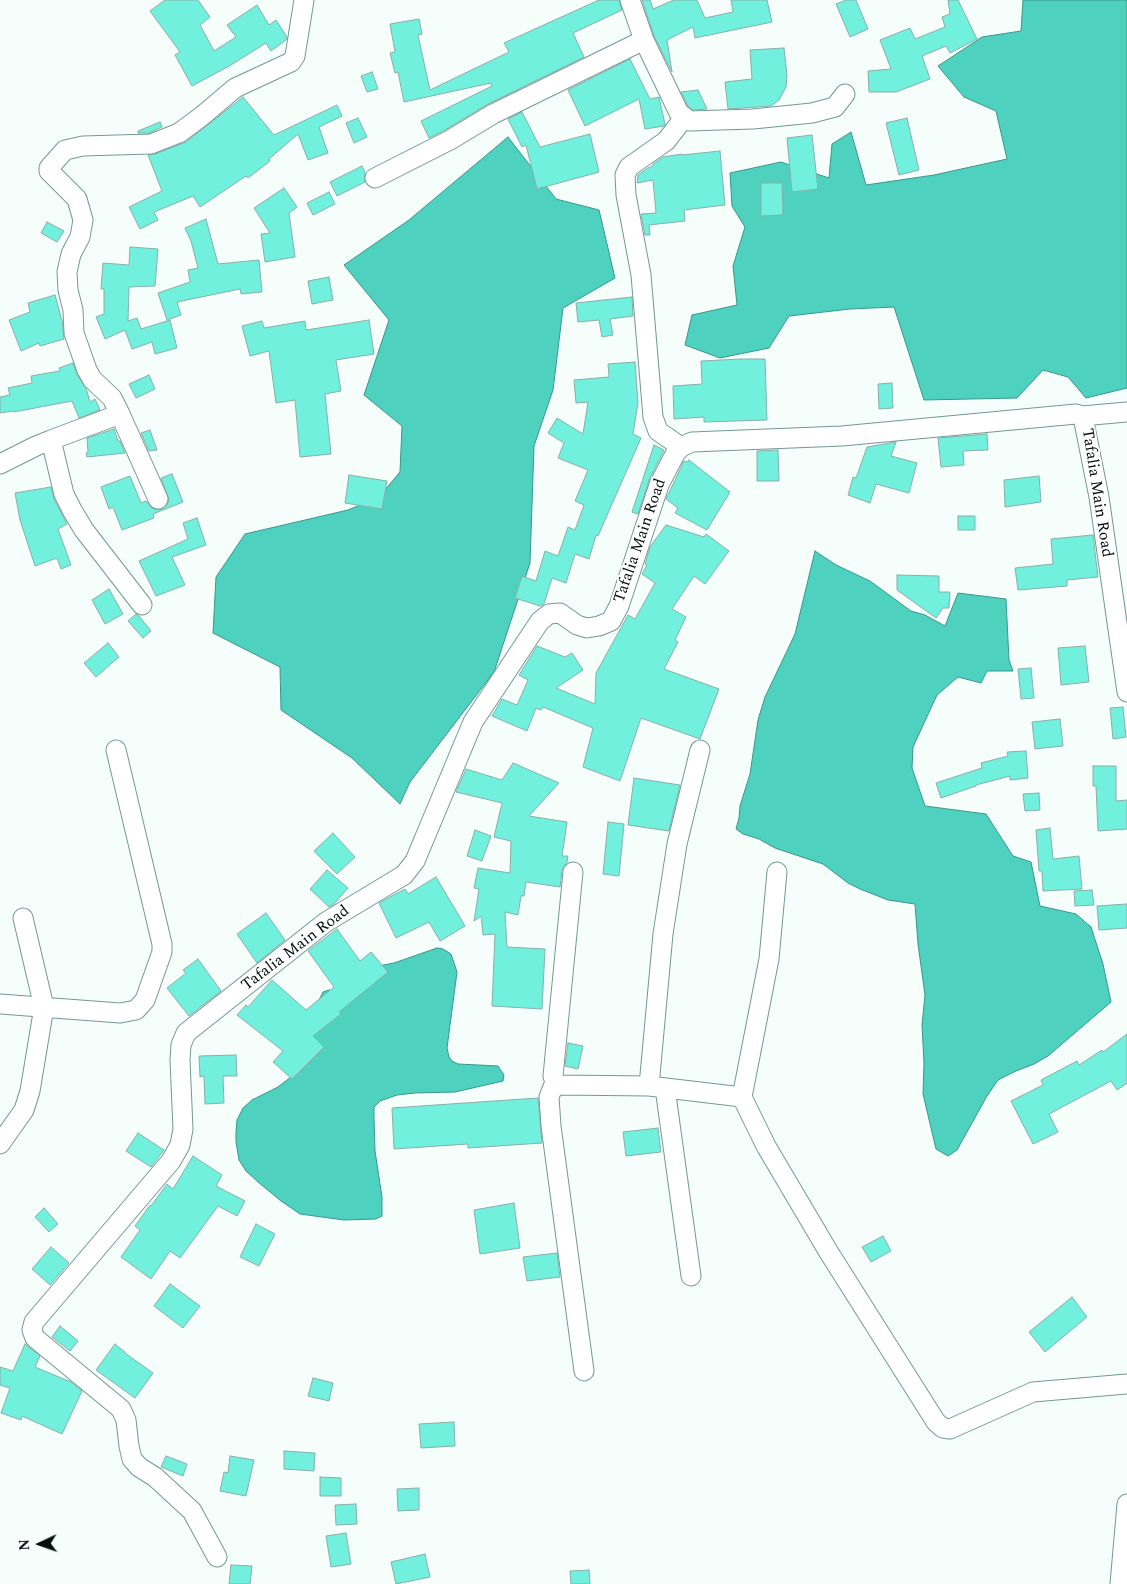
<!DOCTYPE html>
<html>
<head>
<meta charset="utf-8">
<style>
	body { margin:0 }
	#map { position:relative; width:1127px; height:1584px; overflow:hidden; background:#f6fefc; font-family:Spectral,serif }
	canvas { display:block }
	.north { position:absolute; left:15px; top:1519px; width:50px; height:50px; -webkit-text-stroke:4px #fff; paint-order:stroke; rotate:267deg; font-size:14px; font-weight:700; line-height:20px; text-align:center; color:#020f0c }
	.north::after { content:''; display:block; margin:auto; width:18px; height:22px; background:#020f0c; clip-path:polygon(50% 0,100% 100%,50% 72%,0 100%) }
</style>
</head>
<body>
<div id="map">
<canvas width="1127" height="1584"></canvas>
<div class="north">N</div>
</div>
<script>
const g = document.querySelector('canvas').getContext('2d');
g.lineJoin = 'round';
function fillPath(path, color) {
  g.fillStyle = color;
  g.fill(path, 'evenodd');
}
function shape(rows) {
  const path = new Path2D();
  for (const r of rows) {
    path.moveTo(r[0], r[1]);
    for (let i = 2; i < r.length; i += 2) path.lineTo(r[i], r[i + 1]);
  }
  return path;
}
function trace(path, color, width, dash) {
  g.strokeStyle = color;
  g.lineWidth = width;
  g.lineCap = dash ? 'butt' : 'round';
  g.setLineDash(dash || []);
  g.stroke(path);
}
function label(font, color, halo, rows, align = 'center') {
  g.font = font + ' Spectral,serif';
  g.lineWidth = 4;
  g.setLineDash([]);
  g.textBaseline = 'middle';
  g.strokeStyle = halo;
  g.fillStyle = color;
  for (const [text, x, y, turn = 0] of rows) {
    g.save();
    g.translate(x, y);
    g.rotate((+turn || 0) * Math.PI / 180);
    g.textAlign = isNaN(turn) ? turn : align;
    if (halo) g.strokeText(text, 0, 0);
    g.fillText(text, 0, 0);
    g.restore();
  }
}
const water = shape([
	[1023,0,1127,0,1127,388,1086,398,1068,377,1043,370,1017,398,924,400,894,307,850,309,789,316,769,348,720,358,685,345,692,315,737,305,733,266,745,227,732,206,730,173,781,162,829,178,832,144,851,132,866,185,934,175,1007,159,996,111,964,97,938,66,982,37,1021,31,1023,0],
	[508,137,556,199,599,210,615,278,563,308,553,390,534,446,530,563,494,672,410,782,400,804,352,758,281,710,280,667,213,633,216,577,245,534,348,510,379,497,400,472,402,426,364,395,389,320,344,265,409,220,508,137],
	[815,551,836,565,870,581,911,611,925,615,945,626,958,593,1006,599,1009,660,1013,671,987,671,981,683,958,677,937,695,913,747,912,768,925,806,986,814,1013,856,1031,862,1040,906,1076,914,1091,927,1103,964,1111,1002,1048,1056,1034,1064,1016,1071,998,1080,987,1096,957,1150,948,1156,936,1149,923,1094,924,1063,922,1025,925,995,918,944,915,904,888,900,860,889,848,883,823,864,775,848,759,839,743,834,736,829,739,818,740,806,750,774,758,720,765,697,795,634,815,551],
	[437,948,443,949,451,954,457,972,447,1048,449,1057,452,1061,458,1064,498,1066,504,1075,503,1081,455,1092,415,1093,397,1095,380,1101,374,1107,374,1118,375,1151,382,1197,382,1216,376,1219,344,1220,300,1214,281,1201,258,1182,246,1171,239,1160,236,1142,236,1132,237,1120,243,1108,252,1100,278,1087,296,1073,317,1004,323,992,329,990,339,992,378,966,394,963,437,948]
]);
const building = shape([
	[165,0,198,0,210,17,200,25,214,51,236,37,227,25,257,5,269,25,276,20,287,37,286,40,271,51,266,43,231,65,192,86,175,55,180,52,150,11,165,0],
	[599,0,619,0,622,10,573,33,584,57,488,104,445,130,429,138,421,121,492,86,491,83,404,102,398,72,395,73,390,53,395,52,390,24,419,19,422,34,418,35,430,90,509,52,504,43,599,0],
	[642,0,650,0,653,9,674,0,697,0,705,18,733,12,731,0,767,0,772,22,695,38,693,27,667,40,672,72,654,36,642,0],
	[846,0,856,0,868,29,850,37,836,4,846,0],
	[948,0,958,0,977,39,950,53,946,46,922,56,930,79,896,92,869,92,868,71,891,69,880,40,910,28,915,39,945,27,942,17,950,14,948,0],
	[784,48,787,75,786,87,779,100,771,106,728,109,725,82,752,79,750,50,784,48],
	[630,59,650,99,659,97,665,124,664,126,645,129,639,99,585,126,568,90,630,59],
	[372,72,378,89,367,92,361,76,372,72],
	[698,90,707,109,693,110,688,106,681,92,698,90],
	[243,97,274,135,337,105,342,116,319,127,328,153,308,160,298,134,269,159,270,161,248,178,246,176,200,207,193,196,154,212,158,220,140,229,129,207,162,191,148,155,155,154,186,142,243,97],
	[522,112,540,147,590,134,599,172,537,189,526,145,522,147,508,119,522,112],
	[358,118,367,137,354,143,346,123,358,118],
	[907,118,919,170,899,175,886,123,907,118],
	[160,122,162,127,149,133,138,133,138,131,160,122],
	[812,135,818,189,792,192,787,138,812,135],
	[720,151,725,205,684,210,685,221,649,225,650,235,645,235,641,214,656,213,653,180,637,183,638,175,648,168,653,166,653,164,663,157,682,154,682,155,720,151],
	[362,166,365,172,365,182,337,196,330,182,362,166],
	[761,183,782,183,783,215,761,216,761,183],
	[284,188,297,207,289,213,295,257,265,262,261,234,270,233,254,208,284,188],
	[329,192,335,204,313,215,307,203,329,192],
	[206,219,218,264,259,260,262,292,241,294,240,289,177,302,181,315,167,320,158,293,190,282,188,270,198,268,191,241,185,228,206,219],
	[47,222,64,231,57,242,41,233,47,222],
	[130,247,158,249,155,286,129,287,128,321,137,318,141,329,170,320,177,348,155,354,152,342,132,349,125,330,105,339,96,317,104,314,104,289,101,289,103,263,129,265,130,247],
	[329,277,333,300,312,304,308,281,329,277],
	[55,295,62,321,64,339,40,346,39,343,21,351,9,320,30,312,28,303,55,295],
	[632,297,633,316,610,319,613,335,602,337,599,320,578,322,576,303,632,297],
	[369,320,374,354,336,360,341,391,325,394,331,454,300,457,295,400,276,403,269,351,250,356,242,326,262,321,264,328,305,321,306,330,369,320],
	[741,359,765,359,767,420,704,422,704,417,674,419,673,386,702,384,701,361,741,359],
	[635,362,638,403,633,434,641,438,598,536,596,535,589,559,575,554,566,583,552,578,544,604,540,606,515,598,522,576,536,581,545,551,558,556,568,527,575,530,584,505,575,501,588,470,558,458,564,443,548,433,557,418,583,434,588,402,576,403,574,380,609,377,608,364,635,362],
	[73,363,77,375,86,388,90,402,95,399,100,410,79,418,72,401,14,412,13,411,0,413,0,397,10,395,8,388,32,383,31,376,60,371,59,368,73,363],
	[149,375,155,389,136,398,129,384,149,375],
	[892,383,893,408,879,409,878,384,892,383],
	[114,429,118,441,120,441,125,453,87,457,86,453,88,452,87,438,114,429],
	[150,430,157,450,149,451,141,433,150,430],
	[987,434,988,450,963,451,964,465,941,467,938,438,987,434],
	[896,442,891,456,917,463,909,493,876,484,870,503,848,495,853,477,856,478,867,447,896,442],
	[654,445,664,450,649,480,638,514,632,512,654,445],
	[778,450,779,481,757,481,757,451,778,450],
	[689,460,730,492,707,530,675,513,678,508,666,499,684,461,688,462,689,460],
	[172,474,183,502,153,514,154,518,122,530,113,507,109,509,101,487,130,476,141,503,146,501,152,508,157,510,162,509,167,505,169,500,161,478,172,474],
	[349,475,387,481,382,509,345,503,349,475],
	[1039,476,1041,502,1005,507,1004,480,1039,476],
	[51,487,54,499,67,524,58,529,71,565,61,569,57,558,35,566,20,520,15,493,51,487],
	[958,516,975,516,975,530,958,530,958,516],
	[197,518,206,545,172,557,185,585,156,596,139,561,188,539,183,523,197,518],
	[666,525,704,537,706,534,729,551,705,584,694,576,672,609,686,617,675,640,678,642,664,669,719,689,700,739,641,718,620,781,583,767,593,728,543,707,541,710,536,708,527,731,492,716,502,699,517,705,528,680,519,675,537,646,565,657,572,653,583,670,556,688,595,704,596,673,628,615,635,619,655,583,642,574,647,565,645,564,650,547,666,525],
	[1093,535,1098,577,1067,580,1067,586,1018,590,1015,568,1053,564,1051,539,1093,535],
	[897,575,939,576,939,592,950,592,949,608,943,608,936,618,897,590,897,575],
	[109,589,123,614,105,624,92,600,109,589],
	[136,614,139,616,151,631,143,638,128,621,136,614],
	[108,643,119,657,96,677,84,663,108,643],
	[1085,646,1089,682,1061,685,1058,648,1085,646],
	[1031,668,1034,698,1021,699,1018,669,1031,668],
	[1123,707,1126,737,1113,739,1110,708,1123,707],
	[1060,719,1063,746,1035,749,1032,722,1060,719],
	[1026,751,1028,778,1010,780,1010,776,976,785,976,786,941,798,936,783,982,768,981,763,1008,756,1007,752,1026,751],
	[513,763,559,783,529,816,567,822,562,856,568,856,567,862,562,870,560,887,526,882,524,896,521,896,518,915,505,912,507,947,545,949,542,1009,492,1006,495,934,483,935,481,916,474,921,479,889,474,888,478,868,510,873,511,841,494,837,502,803,456,792,466,769,502,780,513,763],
	[1093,766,1116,766,1116,801,1127,800,1127,829,1098,831,1096,786,1093,786,1093,766],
	[634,778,680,785,669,831,628,825,634,778],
	[1039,793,1040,810,1025,811,1023,794,1039,793],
	[608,822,624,824,619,876,603,874,608,822],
	[1050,828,1053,859,1079,856,1082,889,1043,891,1042,871,1039,871,1036,830,1050,828],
	[475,830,491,836,482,861,467,856,475,830],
	[333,833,355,857,337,874,314,851,333,833],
	[327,870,348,888,334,904,329,907,310,889,327,870],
	[436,877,465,926,440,941,429,922,396,938,379,903,405,889,408,894,436,877],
	[1092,890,1094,905,1075,906,1074,891,1092,890],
	[1127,904,1127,928,1099,930,1097,906,1127,904],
	[266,913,285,940,257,963,237,934,266,913],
	[337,929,360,961,371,952,388,972,339,1012,341,1014,313,1036,324,1047,292,1079,273,1062,283,1051,237,1015,246,1005,248,1007,272,980,306,1010,334,987,308,951,337,929],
	[198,959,221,991,189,1016,167,988,186,973,183,970,198,959],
	[1127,1034,1127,1083,1117,1090,1111,1081,1049,1114,1058,1132,1033,1144,1011,1101,1043,1085,1041,1080,1077,1061,1079,1065,1102,1050,1103,1052,1127,1034],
	[568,1043,583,1046,578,1069,565,1066,568,1043],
	[236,1055,237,1076,223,1076,224,1103,205,1104,204,1076,200,1077,199,1056,236,1055],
	[538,1098,542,1143,468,1148,468,1144,394,1149,392,1108,538,1098],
	[658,1128,661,1152,626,1156,623,1132,658,1128],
	[138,1133,164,1150,151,1167,126,1151,138,1133],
	[193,1156,222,1175,216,1186,245,1201,237,1216,218,1206,180,1258,170,1251,151,1279,121,1257,140,1230,135,1226,150,1205,151,1206,167,1184,173,1189,193,1156],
	[514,1203,520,1248,480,1254,474,1210,514,1203],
	[44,1208,58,1224,49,1232,35,1217,44,1208],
	[256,1224,275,1234,259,1266,240,1257,256,1224],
	[883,1236,891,1251,871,1262,862,1247,883,1236],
	[51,1247,69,1263,50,1285,32,1269,51,1247],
	[557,1253,560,1277,527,1281,523,1257,557,1253],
	[170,1284,200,1306,183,1328,154,1306,170,1284],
	[1072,1297,1087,1317,1045,1352,1029,1332,1072,1297],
	[60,1326,78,1341,70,1351,52,1337,60,1326],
	[25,1344,40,1356,35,1367,71,1382,82,1391,62,1434,22,1416,21,1420,1,1413,10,1388,0,1385,0,1367,13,1371,25,1344],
	[115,1344,125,1352,125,1353,153,1373,135,1398,96,1370,115,1344],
	[313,1378,333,1383,329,1401,308,1396,313,1378],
	[454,1422,455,1446,421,1448,419,1424,454,1422],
	[284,1451,315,1453,314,1471,284,1469,284,1451],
	[166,1456,187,1464,183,1476,161,1467,166,1456],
	[230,1456,254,1460,246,1496,220,1491,224,1472,228,1473,230,1456],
	[320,1477,341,1478,341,1496,320,1496,320,1477],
	[419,1488,419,1510,398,1511,397,1489,419,1488],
	[356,1504,357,1524,336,1525,335,1505,356,1504],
	[346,1533,351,1564,331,1567,326,1536,346,1533],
	[425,1554,430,1577,396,1584,391,1562,425,1554],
	[231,1565,252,1566,250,1584,229,1584,231,1565],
	[589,1570,590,1584,571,1584,570,1571,589,1570]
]);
const minor = shape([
	[630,0,644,40,679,113,689,121,753,119,812,113,835,107,845,94],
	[375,178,450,140,493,114,644,40],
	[1082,416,1127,412],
	[51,440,120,414],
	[681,447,658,431,653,417,641,275,626,195,625,175,629,167,666,141,684,118],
	[0,464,36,446,51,440,64,494,72,510,84,530,142,605],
	[158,499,120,414,112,398,92,379,87,370,74,333,73,310,68,290,67,272,71,254,80,237,83,220,77,199,49,171,49,168,65,150,83,146,151,144,179,133,202,116,235,88,291,62,295,56,304,0],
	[700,750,677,844,663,934,649,1086,742,1097,766,1146,828,1251,936,1422,943,1428,950,1429,1033,1392,1127,1384],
	[573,872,553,1076,555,1082,560,1085,649,1086],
	[0,1004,120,1013,136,1010,145,1000,162,952,162,944,116,750],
	[555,1082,549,1097,551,1126,584,1371],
	[665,1088,691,1276],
	[742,1097,769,959,777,872],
	[0,1144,24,1110,30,1091,44,1007,23,918],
	[217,1557,192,1511,155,1477,139,1467,132,1459,129,1446,126,1420,121,1409,35,1338,32,1330,34,1322,171,1161,180,1145,183,1129,180,1060,181,1045,186,1033,326,922,404,875,415,861,473,722,540,621,549,614,560,613,577,625,587,628,599,626,611,621,619,606,659,485,675,454,681,447,692,442,842,436,1076,414,1082,416,1084,422,1099,497,1127,692],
	[1120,1584,1127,1504]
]);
const streetNames = [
	["Tafalia Main Road",1096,493,81],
	["Tafalia Main Road",641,541,-71],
	["Tafalia Main Road",296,949,-37]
];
fillPath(water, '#4fd1bf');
trace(water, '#389789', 1);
fillPath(building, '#71f0dd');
trace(building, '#88afa8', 1);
trace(minor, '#739992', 21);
trace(minor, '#fff', 19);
label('16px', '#020f0c', '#fff', streetNames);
</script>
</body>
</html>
